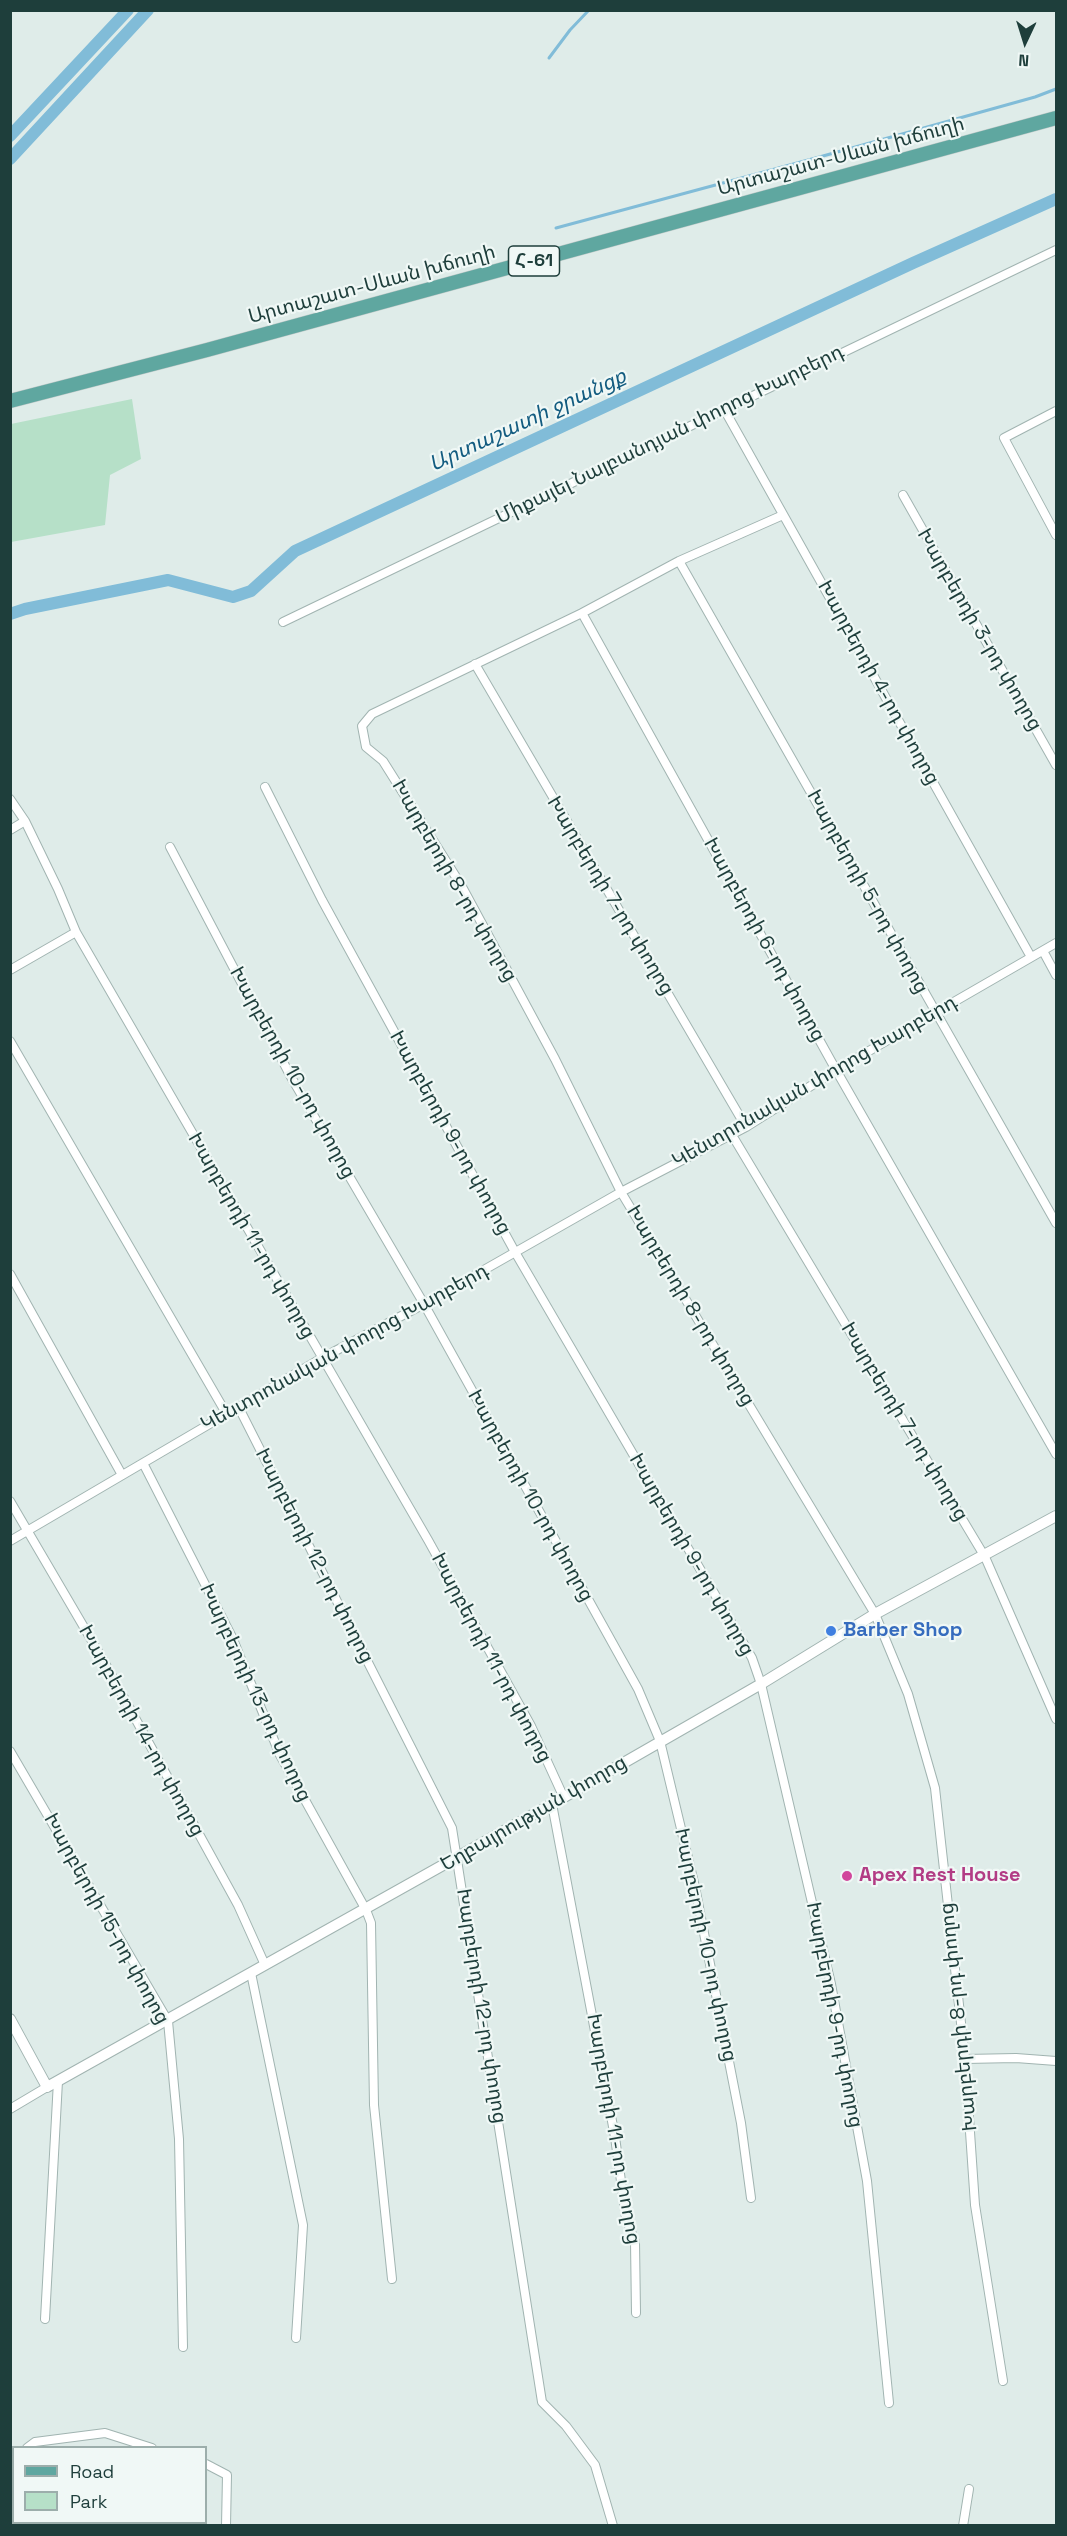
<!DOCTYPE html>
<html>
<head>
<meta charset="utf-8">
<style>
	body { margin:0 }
	#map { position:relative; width:1067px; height:2536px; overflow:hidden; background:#dfece9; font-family:"Space Grotesk",sans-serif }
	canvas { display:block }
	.frame { position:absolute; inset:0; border:12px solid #1e3e3b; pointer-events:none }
	.legend { position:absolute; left:12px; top:2446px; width:195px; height:78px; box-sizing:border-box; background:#f0f8f6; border:2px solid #9caeab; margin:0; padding:8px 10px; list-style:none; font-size:18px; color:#1e3e3b }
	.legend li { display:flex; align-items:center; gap:12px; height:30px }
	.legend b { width:30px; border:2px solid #9caeab }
	.north { position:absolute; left:995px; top:12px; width:60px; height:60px; -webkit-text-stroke:4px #f0f8f6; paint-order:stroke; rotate:184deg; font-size:16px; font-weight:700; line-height:24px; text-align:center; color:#1e3e3b }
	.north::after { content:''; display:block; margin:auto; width:21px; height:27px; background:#1e3e3b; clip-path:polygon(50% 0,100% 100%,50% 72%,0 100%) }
</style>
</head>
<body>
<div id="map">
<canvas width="1067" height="2536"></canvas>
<div class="frame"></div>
<ul class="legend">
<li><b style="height:8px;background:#5fa7a0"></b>Road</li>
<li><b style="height:16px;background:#b6e0c8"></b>Park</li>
</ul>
<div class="north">N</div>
</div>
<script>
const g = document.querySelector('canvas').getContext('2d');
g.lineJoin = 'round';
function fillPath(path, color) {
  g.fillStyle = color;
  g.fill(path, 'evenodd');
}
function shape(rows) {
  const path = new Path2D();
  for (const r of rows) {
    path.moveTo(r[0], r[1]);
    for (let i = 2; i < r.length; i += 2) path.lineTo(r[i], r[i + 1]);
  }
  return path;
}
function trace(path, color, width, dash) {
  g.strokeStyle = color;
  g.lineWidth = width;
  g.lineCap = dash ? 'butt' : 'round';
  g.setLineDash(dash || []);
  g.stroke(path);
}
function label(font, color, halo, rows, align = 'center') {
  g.font = font + ' "Space Grotesk","Noto Sans Armenian",sans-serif';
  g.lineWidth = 4.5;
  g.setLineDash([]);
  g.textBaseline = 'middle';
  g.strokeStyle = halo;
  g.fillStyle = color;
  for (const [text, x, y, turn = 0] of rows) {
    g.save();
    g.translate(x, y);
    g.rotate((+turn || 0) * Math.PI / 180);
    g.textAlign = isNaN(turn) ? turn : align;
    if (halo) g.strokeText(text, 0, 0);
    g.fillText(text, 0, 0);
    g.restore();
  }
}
const green = shape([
	[132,399,141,459,110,475,105,525,11,542,11,424]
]);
const stream = shape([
	[549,58,570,30,589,10],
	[556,228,823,156,1035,97,1056,89]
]);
const canal = shape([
	[10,136,128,10],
	[10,159,148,10],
	[10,614,25,609,168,580,233,597,251,591,295,551,913,263,1056,199]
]);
const minor = shape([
	[724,409,1031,957],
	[1056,411,1004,438,1056,535],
	[903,495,1056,765],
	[783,515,679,561,582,613,372,714,362,726,366,747,383,761,461,885,555,1059,621,1192,875,1614,908,1694,935,1788,965,2059,975,2205,1003,2381],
	[679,561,1056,1223],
	[582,613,836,1070,1056,1454],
	[283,622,1056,250],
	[475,664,746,1127],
	[265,787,322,900,515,1252,752,1658,761,1684,831,1984,867,2181,889,2403],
	[10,799,25,821,58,889,76,932,428,1540,531,1726,564,1798],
	[10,830,25,821],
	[170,847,291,1077,424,1304,638,1689,660,1741,695,1887,741,2123,751,2198],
	[1043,951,1056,975],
	[10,970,76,932],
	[10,1041,226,1413],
	[732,1135,985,1557,1056,1719],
	[10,1274,122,1475],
	[238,1406,452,1828,542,2402,566,2426,595,2465,613,2526],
	[143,1463,232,1637,280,1755,366,1910,371,1923,374,2105,392,2279],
	[10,1501,102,1658,238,1905,265,1965],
	[10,1541,322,1358,424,1304,621,1192,746,1127,836,1070,1056,943],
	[10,1751,168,2021,179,2139,183,2347],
	[552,1804,615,2137,626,2218,635,2242,636,2313],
	[251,1973,303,2225,296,2338],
	[965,2059,1016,2058,1056,2061],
	[10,2109,47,2087],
	[45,2319,58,2081],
	[27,2448,35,2442,105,2433,152,2448],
	[206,2464,227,2475,226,2526],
	[14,2526,15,2522],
	[963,2526,969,2489]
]);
const tertiary = shape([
	[10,2019,47,2087,552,1804,761,1684,875,1614,1056,1516]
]);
const primary = shape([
	[10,401,207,350,1056,118]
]);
const markers = [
	[831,1631,6,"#3f7fe0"],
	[847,1876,6,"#d1479c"]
];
const shields = [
	[534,261,51]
];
const shieldNames = [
	["Հ-61",534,261]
];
const streetNames = [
	["Արտաշատ-Սևան խճուղի",841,157,-15],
	["Արտաշատ-Սևան խճուղի",372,285,-15],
	["Միքայել Նալբանդյան փողոց Խարբերդ",670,435,-26],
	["Խարբերդի 3-րդ փողոց",979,630,60],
	["Խարբերդի 4-րդ փողոց",878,683,61],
	["Խարբերդի 8-րդ փողոց",454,881,60],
	["Խարբերդի 5-րդ փողոց",867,892,61],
	["Խարբերդի 7-րդ փողոց",610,896,59],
	["Խարբերդի 6-րդ փողոց",764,940,61],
	["Խարբերդի 10-րդ փողոց",292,1073,61],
	["Կենտրոնական փողոց Խարբերդ",815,1082,-30],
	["Խարբերդի 9-րդ փողոց",450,1133,61],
	["Խարբերդի 11-րդ փողոց",251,1236,60],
	["Խարբերդի 8-րդ փողոց",690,1306,59],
	["Կենտրոնական փողոց Խարբերդ",345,1348,-29],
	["Խարբերդի 7-րդ փողոց",904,1422,59],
	["Խարբերդի 10-րդ փողոց",530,1496,61],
	["Խարբերդի 9-րդ փողոց",691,1555,60],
	["Խարբերդի 12-րդ փողոց",314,1556,63],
	["Խարբերդի 11-րդ փողոց",491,1658,62],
	["Խարբերդի 13-րդ փողոց",255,1693,65],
	["Խարբերդի 14-րդ փողոց",141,1731,61],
	["Եղբայրության փողոց",534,1814,-30],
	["Խարբերդի 15-րդ փողոց",106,1919,61],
	["Խարբերդի 10-րդ փողոց",705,1945,78],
	["Խարբերդի 12-րդ փողոց",481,2006,81],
	["Խարբերդի 9-րդ փողոց",834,2015,79],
	["Խարբերդի 8-րդ փողոց",959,2017,-96],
	["Խարբերդի 11-րդ փողոց",613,2129,80]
];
const shopNames = [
	["Barber Shop",843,1631]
];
const hotelNames = [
	["Apex Rest House",859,1876]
];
const waterNames = [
	["Արտաշատի ջրանցք",528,421,-25]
];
fillPath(green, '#b6e0c8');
trace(stream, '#81bcd8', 3);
trace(canal, '#81bcd8', 12);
trace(minor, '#a1b4b1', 10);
trace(tertiary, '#a1b4b1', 12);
trace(primary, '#c0c9c8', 15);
trace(minor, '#fff', 8);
trace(tertiary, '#fff', 10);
trace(primary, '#5fa7a0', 14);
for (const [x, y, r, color] of markers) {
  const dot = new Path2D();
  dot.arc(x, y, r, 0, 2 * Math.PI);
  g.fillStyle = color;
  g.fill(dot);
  trace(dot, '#f0f8f6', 2);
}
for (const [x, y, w] of shields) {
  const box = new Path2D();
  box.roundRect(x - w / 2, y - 15, w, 30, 4.5);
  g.fillStyle = '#f0f8f6';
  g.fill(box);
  trace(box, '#1e3e3b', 1.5);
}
label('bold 18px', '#1e3e3b', null, shieldNames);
label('20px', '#1e3e3b', '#f0f8f6', streetNames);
label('bold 20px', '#366cbe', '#f0f8f6', shopNames, 'left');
label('bold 20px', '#b23c85', '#f0f8f6', hotelNames, 'left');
label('italic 21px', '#135c80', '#f0f8f6', waterNames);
</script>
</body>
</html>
